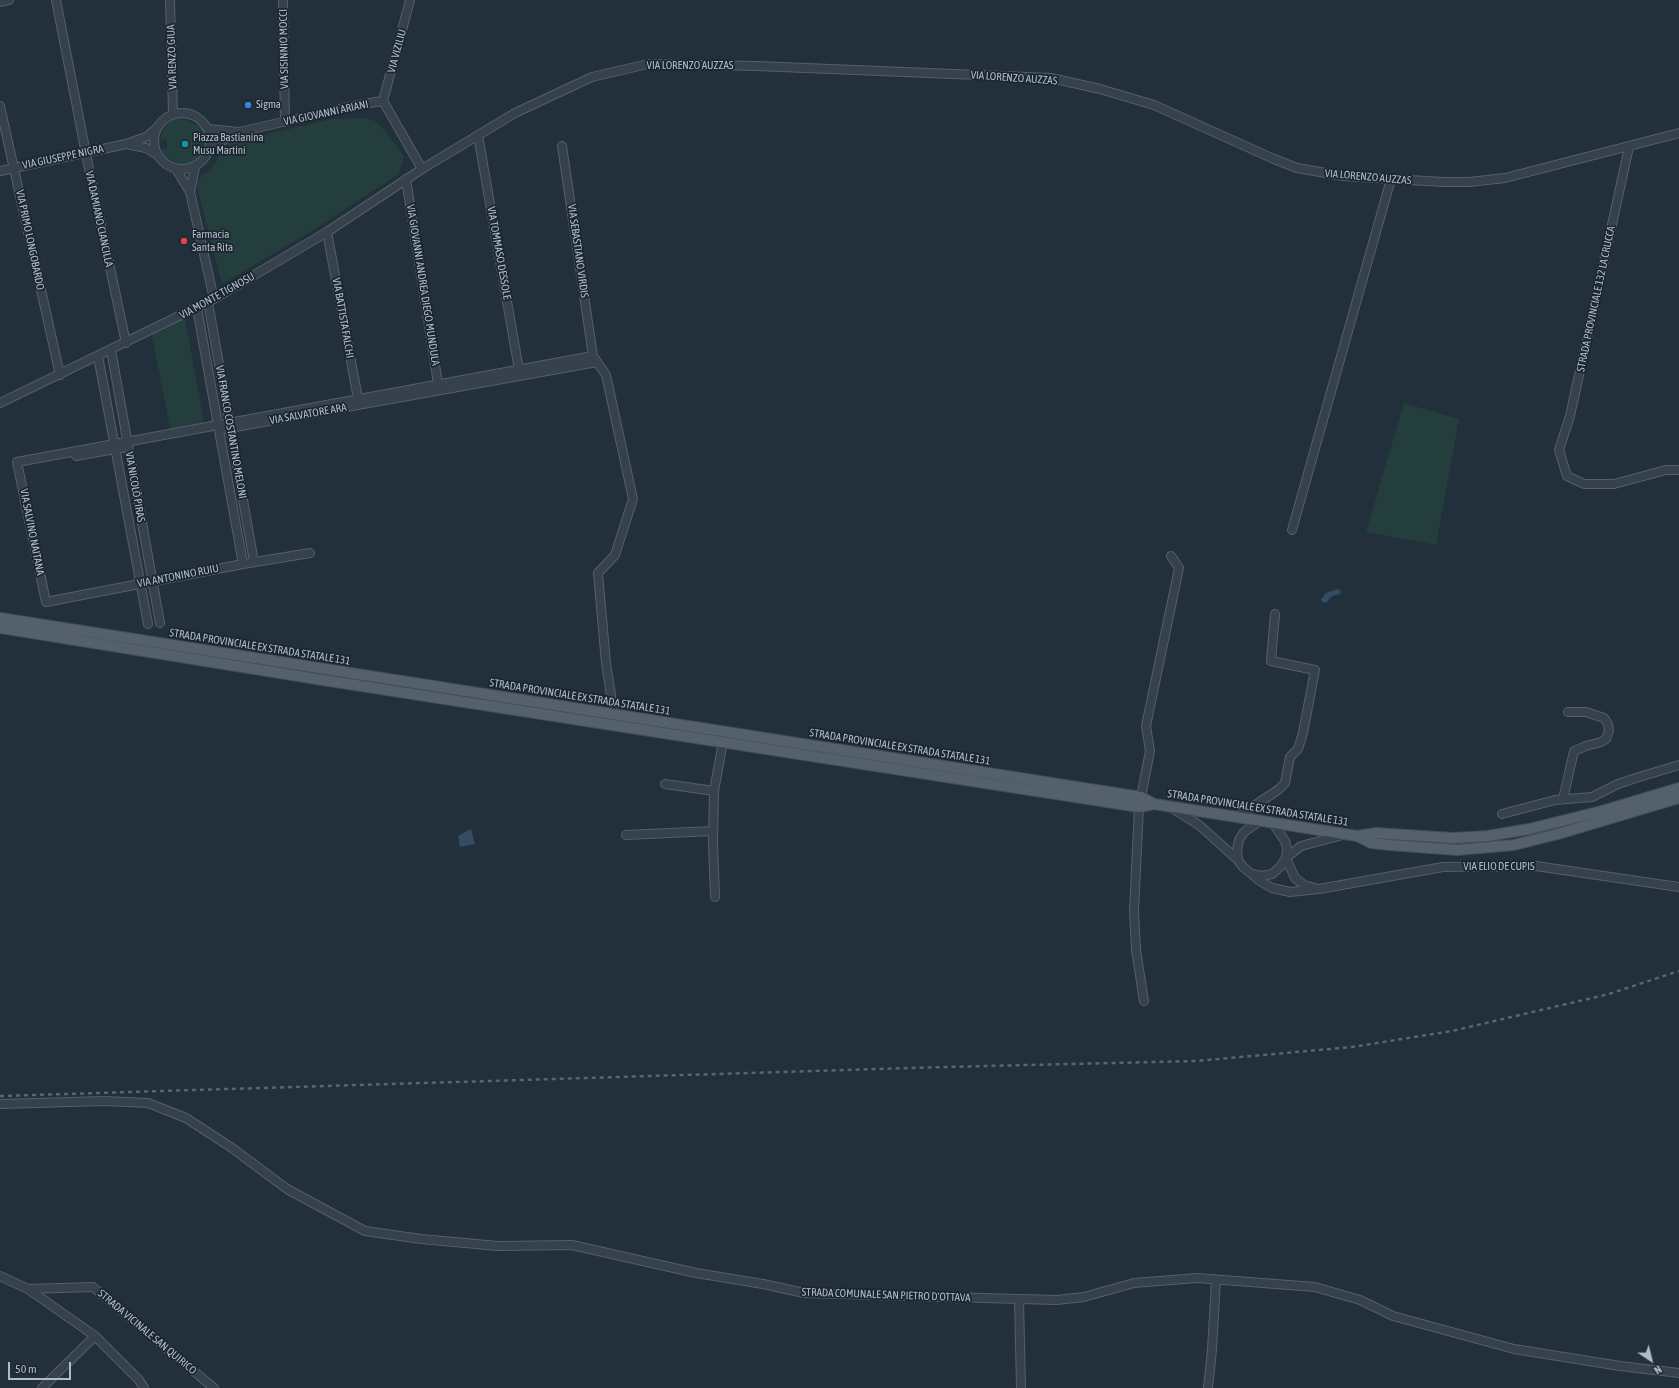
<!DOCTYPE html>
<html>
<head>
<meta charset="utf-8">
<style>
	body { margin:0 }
	#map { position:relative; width:1679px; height:1388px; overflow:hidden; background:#22303c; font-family:"Asap Condensed",sans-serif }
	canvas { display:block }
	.north { position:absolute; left:1631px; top:1340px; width:40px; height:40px; -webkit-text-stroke:3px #1b2631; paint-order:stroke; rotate:145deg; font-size:11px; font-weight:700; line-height:16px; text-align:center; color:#b1bcc8 }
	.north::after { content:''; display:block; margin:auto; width:14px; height:18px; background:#b1bcc8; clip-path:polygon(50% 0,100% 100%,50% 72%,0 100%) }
	.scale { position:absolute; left:8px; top:1362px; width:63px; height:18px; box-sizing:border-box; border:2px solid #b1bcc8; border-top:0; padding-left:5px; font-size:12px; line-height:14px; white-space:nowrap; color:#b1bcc8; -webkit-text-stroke:3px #1b2631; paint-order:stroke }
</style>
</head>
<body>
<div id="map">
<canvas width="1679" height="1388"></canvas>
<div class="north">N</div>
<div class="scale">50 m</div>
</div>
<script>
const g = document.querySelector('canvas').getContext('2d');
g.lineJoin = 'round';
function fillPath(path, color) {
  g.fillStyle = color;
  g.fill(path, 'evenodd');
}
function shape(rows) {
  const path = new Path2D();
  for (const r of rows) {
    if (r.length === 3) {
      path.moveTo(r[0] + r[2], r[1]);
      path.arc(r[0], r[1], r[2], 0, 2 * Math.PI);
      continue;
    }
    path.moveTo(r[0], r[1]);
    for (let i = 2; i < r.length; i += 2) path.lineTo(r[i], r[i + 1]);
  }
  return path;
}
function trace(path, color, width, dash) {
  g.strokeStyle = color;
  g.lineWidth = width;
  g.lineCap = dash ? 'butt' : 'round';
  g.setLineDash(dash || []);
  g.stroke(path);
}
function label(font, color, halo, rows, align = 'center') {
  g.font = font + ' "Asap Condensed",sans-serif';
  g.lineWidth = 3.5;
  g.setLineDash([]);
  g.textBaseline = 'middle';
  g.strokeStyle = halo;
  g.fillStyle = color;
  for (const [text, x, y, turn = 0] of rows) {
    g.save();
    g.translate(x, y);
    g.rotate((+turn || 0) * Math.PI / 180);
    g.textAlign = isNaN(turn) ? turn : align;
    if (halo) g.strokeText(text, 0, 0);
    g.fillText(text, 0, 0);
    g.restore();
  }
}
const green = shape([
	[181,117,199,126,203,132,205,141,201,154,195,160,188,164,178,164,163,155,161,149,167,148,166,139,160,140,164,128,171,120],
	[363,118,375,121,385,130,404,157,399,174,313,230,222,284,196,183,201,176,214,166,222,149,229,143,332,119],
	[184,314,205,427,171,433,151,331],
	[1404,403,1459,419,1436,545,1366,532]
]);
const water = shape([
	[1338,589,1341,591,1340,594,1332,596,1326,603,1322,602,1321,599,1326,593],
	[471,829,475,844,460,847,458,836]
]);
const minor = shape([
	[56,0,87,159,126,343],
	[170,0,173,114],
	[283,0,285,122],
	[0,2,9,0],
	[383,101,410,0],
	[383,101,422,169],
	[0,106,60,375],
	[182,141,28],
	[208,129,238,132],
	[478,135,519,370],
	[126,144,146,148,156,154],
	[562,146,593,356,606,375,633,499,615,555,598,573,606,663,614,715],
	[210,147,239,132,357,105,383,101],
	[1629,147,1570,416,1559,450,1567,476,1584,484,1614,484,1666,470,1679,470],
	[176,169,190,192,214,299],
	[0,171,126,144,146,137,157,128],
	[406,179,439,390],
	[190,192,195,167],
	[327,232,359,404],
	[208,302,254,562],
	[197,308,243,564],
	[111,350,160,623],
	[98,356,148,624],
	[0,403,214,299,327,232,422,169,515,113,592,77,648,64,757,66,1051,78,1100,89,1154,105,1274,159,1297,168,1343,176,1443,182,1469,182,1505,178,1679,133],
	[224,429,597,362],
	[76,456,126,447],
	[1292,530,1391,179],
	[310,553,243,564,46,602,17,462,593,356],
	[665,784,714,791],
	[1141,797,1150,751,1146,726,1179,568,1171,556],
	[1563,799,1574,751,1586,746,1601,742,1606,739,1609,731,1608,724,1604,718,1586,712,1568,712],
	[1139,807,1134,911,1136,950,1144,1001],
	[1172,808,1199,825,1238,860],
	[1502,814,1555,800,1592,797,1618,784,1639,777,1679,765],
	[1237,817,1278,790,1285,783,1290,757,1298,749,1303,733,1315,670,1271,661,1275,614],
	[1260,821,1244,832,1239,840,1237,850,1238,860,1243,867,1260,881,1272,888,1290,892,1319,889,1443,867,1536,866,1679,887],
	[1273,823,1285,841,1287,849,1286,858,1295,878,1304,885,1315,888],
	[626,835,713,831],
	[1252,874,1261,876,1272,874,1280,867,1286,858,1301,846,1343,835],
	[715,897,713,844,714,791,723,742],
	[0,1104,105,1101,148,1103,186,1118,232,1148,287,1189,365,1231,421,1239,498,1246,572,1245,696,1273,763,1284,804,1293,1056,1300,1084,1297,1134,1283,1197,1278,1315,1287,1360,1300,1393,1316,1514,1349,1620,1366,1679,1373],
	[0,1276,28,1289,95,1336,139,1380,144,1388],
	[28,1289,93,1287,214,1388],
	[1019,1299,1021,1388],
	[42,1388,95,1336],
	[1208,1388,1212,1350,1216,1280]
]);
const major = shape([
	[0,618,1141,797,1154,804],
	[0,628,329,681,1139,807,1154,804,1357,836,1371,843,1390,845,1457,850,1514,845,1558,834,1679,798],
	[1357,836,1376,833,1453,838,1488,836,1529,829,1602,811,1679,788]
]);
const rail = shape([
	[0,1096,944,1067,1196,1061,1352,1047,1452,1031,1609,994,1679,971]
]);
const markers = [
	[248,105,4,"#3f7fe0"],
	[185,144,4,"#0f9aa8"],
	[184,241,4,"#e0444e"]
];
const streetNames = [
	["VIA SISINNIO MOCCI",284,49,-91],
	["VIA VIZILIU",397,51,-75],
	["VIA RENZO GIUA",172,57,-92],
	["VIA LORENZO AUZZAS",690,66],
	["VIA LORENZO AUZZAS",1014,78,4],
	["VIA GIOVANNI ARIANI",326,113,-12],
	["VIA GIUSEPPE NIGRA",63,157,-12],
	["VIA LORENZO AUZZAS",1368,177,5],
	["VIA DAMIANO CIANCILLA",99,219,78],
	["VIA PRIMO LONGOBARDO",30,240,78],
	["VIA SEBASTIANO VIRDIS",578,251,82],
	["VIA TOMMASO DESSOLE",499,253,80],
	["VIA GIOVANNI ANDREA DIEGO MUNDULA",423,285,81],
	["VIA MONTE TIGNOSU",217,296,-29],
	["STRADA PROVINCIALE 132 LA CRUCCA",1596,299,-78],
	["VIA BATTISTA FALCHI",343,318,80],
	["VIA SALVATORE ARA",308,414,-10],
	["VIA FRANCO COSTANTINO MELONI",231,432,80],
	["VIA NICOLÒ PIRAS",135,487,80],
	["VIA SALVINO NAITANA",32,532,79],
	["VIA ANTONINO RUIU",178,576,-11],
	["STRADA PROVINCIALE EX STRADA STATALE 131",260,647,9],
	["STRADA PROVINCIALE EX STRADA STATALE 131",580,697,9],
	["STRADA PROVINCIALE EX STRADA STATALE 131",900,747,9],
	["STRADA PROVINCIALE EX STRADA STATALE 131",1258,808,9],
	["VIA ELIO DE CUPIS",1499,867],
	["STRADA COMUNALE SAN PIETRO D'OTTAVA",886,1295,2],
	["STRADA VICINALE SAN QUIRICO",147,1332,40]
];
const poiNames = [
	["Sigma",256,105],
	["Piazza Bastianina",193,138],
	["Musu Martini",193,151],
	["Farmacia",192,235],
	["Santa Rita",192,248]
];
fillPath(green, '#243d3d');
fillPath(water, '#354d64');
trace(minor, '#545f6a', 10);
trace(major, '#424d58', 12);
trace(minor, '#36414c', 8);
trace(major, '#54606c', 10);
trace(rail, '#586673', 2.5, [4, 4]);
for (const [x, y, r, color] of markers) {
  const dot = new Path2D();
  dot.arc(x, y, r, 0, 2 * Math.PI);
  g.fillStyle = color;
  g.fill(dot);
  trace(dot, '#1b2631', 1.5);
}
label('11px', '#b1bcc8', '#1b2631', streetNames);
label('11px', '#b1bcc8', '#1b2631', poiNames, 'left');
</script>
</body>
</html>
